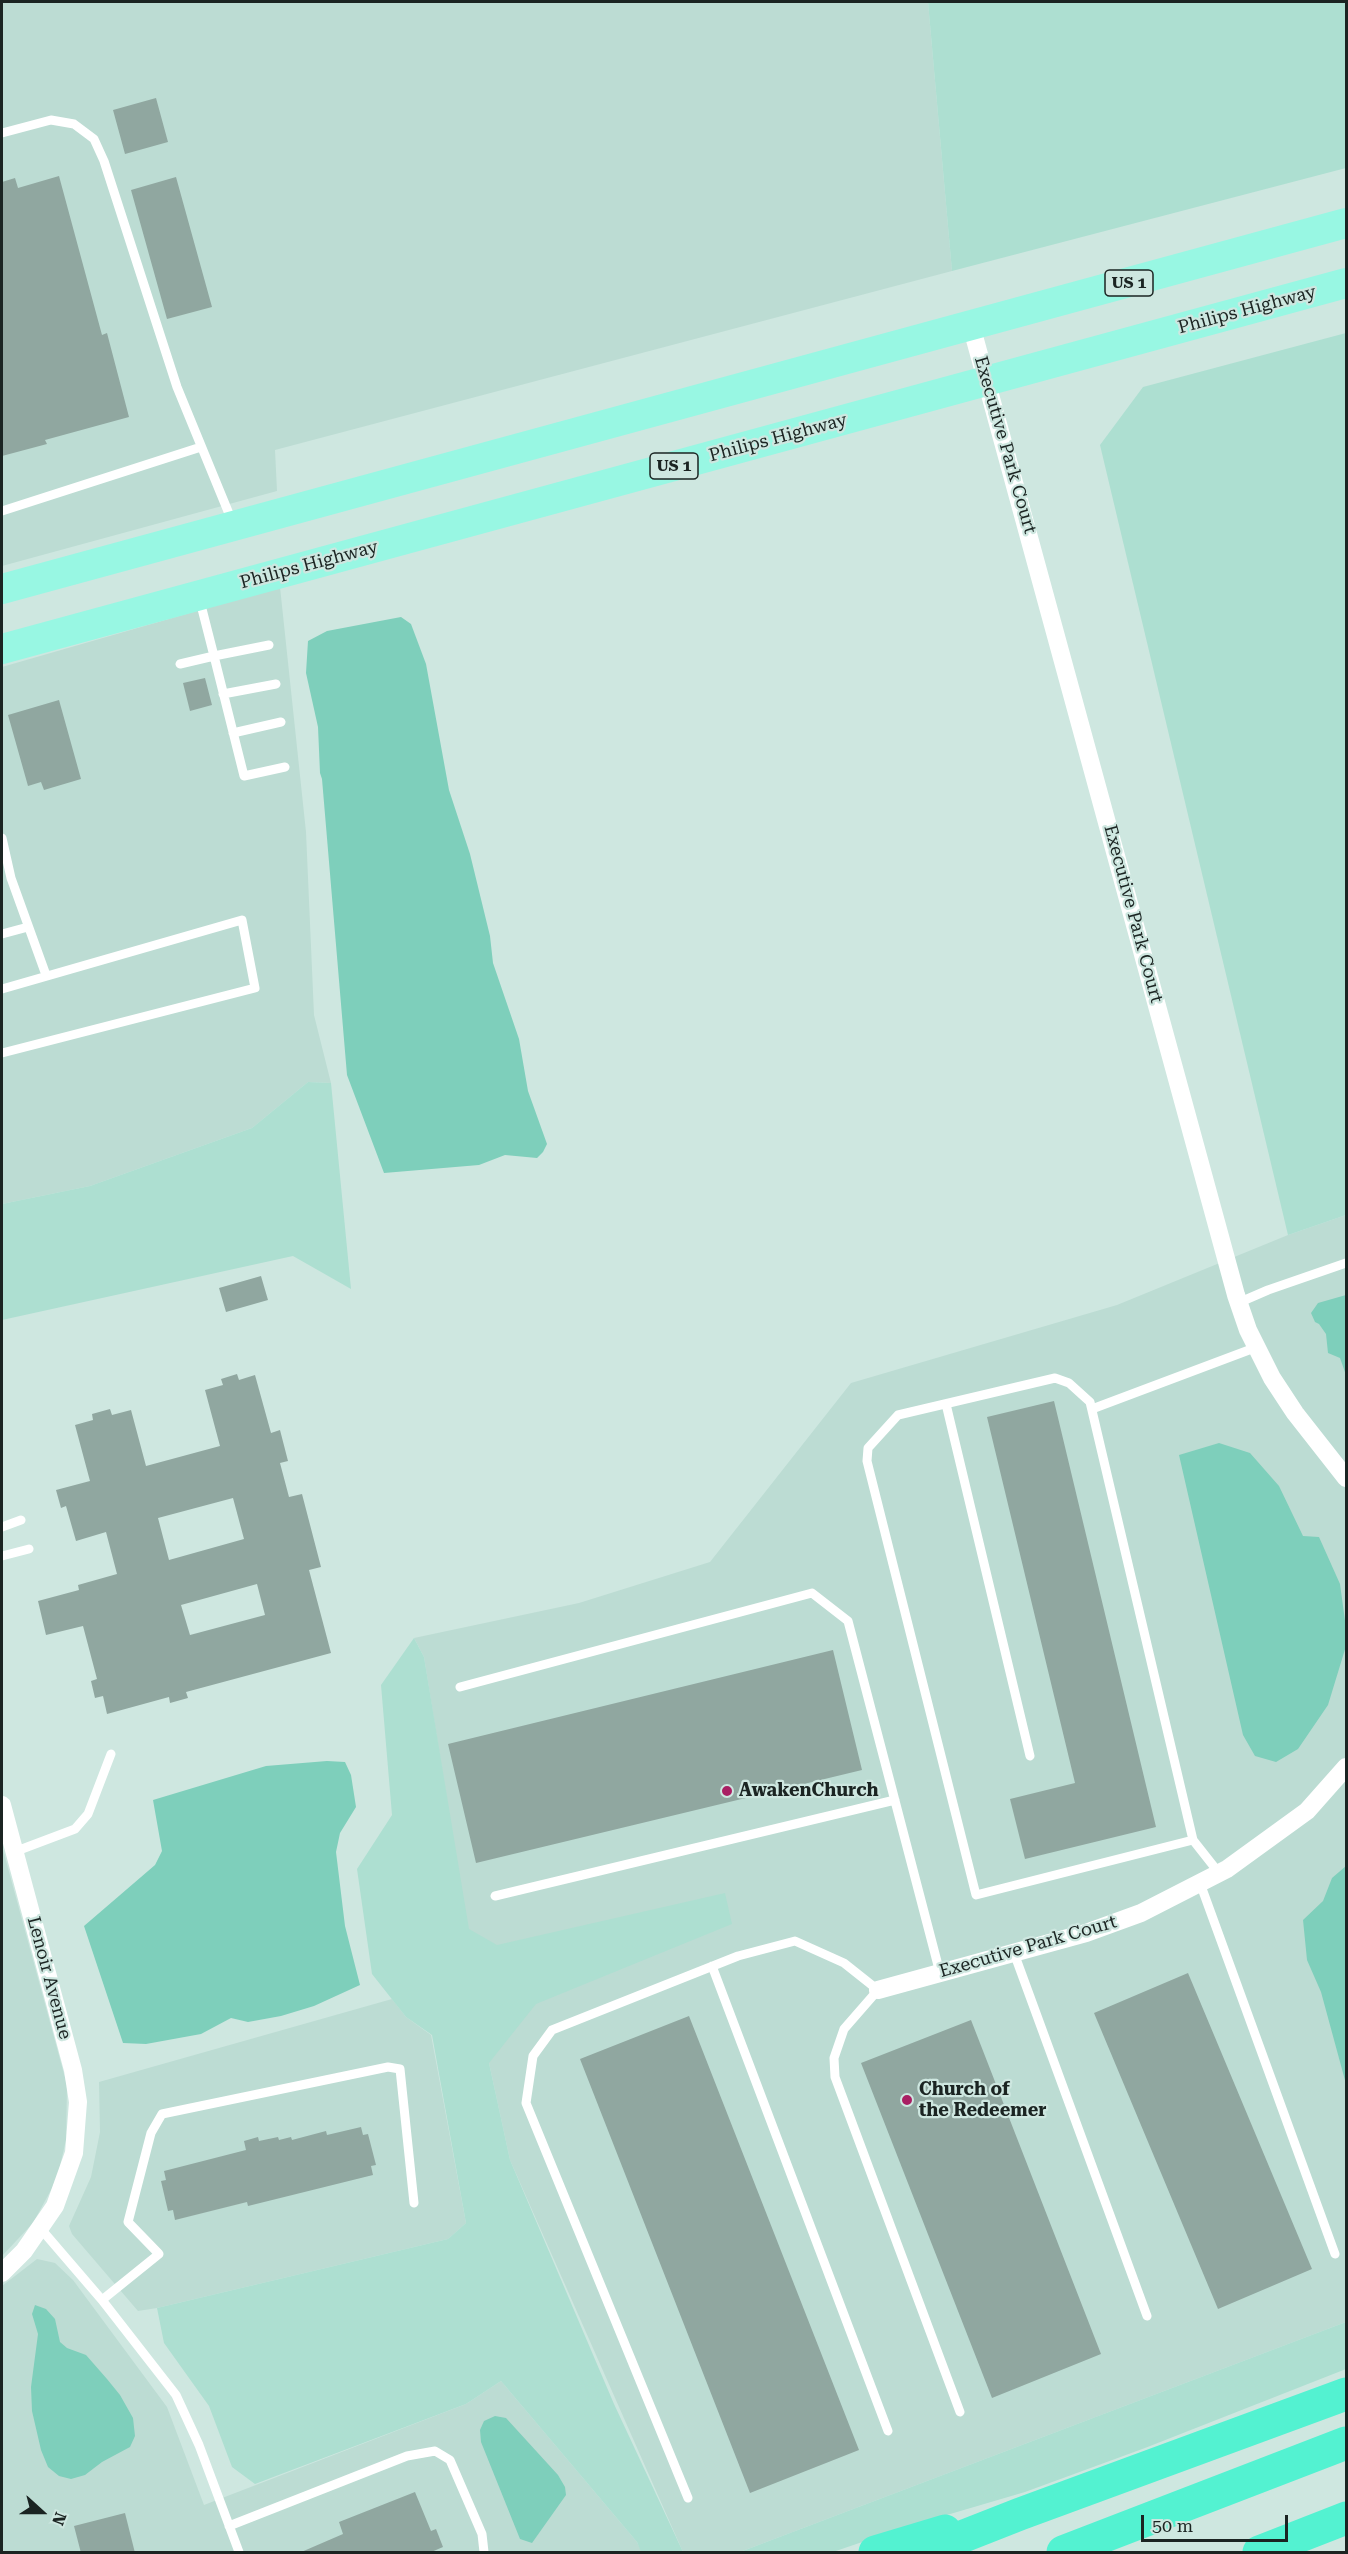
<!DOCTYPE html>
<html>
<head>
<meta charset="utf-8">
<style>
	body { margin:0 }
	#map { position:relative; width:1348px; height:2554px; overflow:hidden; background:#cee7e0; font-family:"Roboto Serif",serif }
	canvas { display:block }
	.frame { position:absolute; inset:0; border:3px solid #1b2422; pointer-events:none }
	.north { position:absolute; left:12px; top:2482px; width:60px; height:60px; -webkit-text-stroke:4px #cee7e0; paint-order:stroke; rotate:111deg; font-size:16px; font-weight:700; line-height:24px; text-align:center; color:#1b2422 }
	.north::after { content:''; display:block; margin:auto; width:21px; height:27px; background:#1b2422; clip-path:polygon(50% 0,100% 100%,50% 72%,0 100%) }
	.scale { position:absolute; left:1141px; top:2515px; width:147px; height:27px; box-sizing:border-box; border:3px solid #1b2422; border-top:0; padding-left:8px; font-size:18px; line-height:21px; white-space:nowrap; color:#1b2422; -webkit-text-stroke:4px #cee7e0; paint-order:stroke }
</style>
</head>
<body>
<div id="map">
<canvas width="1348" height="2554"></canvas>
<div class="frame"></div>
<div class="north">N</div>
<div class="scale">50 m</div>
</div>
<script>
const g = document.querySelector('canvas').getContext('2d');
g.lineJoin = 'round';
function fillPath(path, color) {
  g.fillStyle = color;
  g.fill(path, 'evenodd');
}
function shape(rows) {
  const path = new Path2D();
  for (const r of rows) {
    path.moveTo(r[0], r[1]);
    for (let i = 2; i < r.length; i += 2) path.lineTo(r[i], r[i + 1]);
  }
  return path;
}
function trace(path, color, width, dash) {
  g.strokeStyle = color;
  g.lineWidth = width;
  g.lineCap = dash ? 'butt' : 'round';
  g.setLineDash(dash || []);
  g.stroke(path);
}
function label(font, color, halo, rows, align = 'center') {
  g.font = font + ' "Roboto Serif",serif';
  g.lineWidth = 4.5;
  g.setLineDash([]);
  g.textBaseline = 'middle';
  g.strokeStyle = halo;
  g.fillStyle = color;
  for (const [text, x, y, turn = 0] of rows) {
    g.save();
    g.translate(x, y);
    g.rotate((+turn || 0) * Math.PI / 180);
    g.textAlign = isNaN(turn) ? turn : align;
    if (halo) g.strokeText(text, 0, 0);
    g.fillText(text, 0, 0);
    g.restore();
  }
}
const built = shape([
	[2,2,928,2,952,271,275,450,277,491,2,566],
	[280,587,306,832,314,1015,331,1083,308,1082,252,1128,90,1186,2,1204,2,667],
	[1346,1215,1346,2322,740,2552,683,2552,510,2160,489,2063,424,1657,414,1638,579,1603,710,1562,851,1383,1117,1305,1288,1235],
	[2,1846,67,2085,66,2140,57,2179,33,2223,2,2256],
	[392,1999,406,2017,431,2035,466,2223,448,2239,157,2308,138,2311,72,2234,69,2226,91,2177,100,2132,99,2082],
	[37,2259,55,2263,73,2280,167,2407,204,2505,466,2404,501,2381,637,2542,642,2552,2,2552,2,2286]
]);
const green = shape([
	[928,2,1346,2,1346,168,952,271],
	[1346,333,1346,1215,1288,1235,1100,445,1143,387],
	[308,1082,331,1083,351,1289,293,1256,2,1320,2,1204,90,1186,252,1128],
	[414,1638,424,1657,469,1929,497,1945,725,1893,732,1924,536,2004,489,2063,510,2160,614,2404,683,2552,641,2552,637,2542,501,2381,466,2404,255,2484,232,2467,209,2406,164,2343,157,2308,448,2239,466,2223,432,2035,406,2017,372,1974,357,1869,392,1815,381,1685],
	[1346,2322,1346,2369,1145,2448,1025,2492,906,2527,833,2552,740,2552]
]);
const water = shape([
	[401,617,411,624,426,664,449,790,470,854,490,936,493,963,519,1039,528,1091,547,1144,543,1152,537,1158,505,1155,479,1165,384,1173,347,1075,322,779,320,773,318,727,306,673,308,641,327,631],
	[1346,1295,1346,1375,1340,1358,1328,1353,1326,1334,1319,1324,1315,1322,1311,1313,1318,1303],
	[1219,1443,1250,1453,1279,1486,1303,1536,1319,1537,1340,1584,1346,1628,1346,1646,1328,1705,1298,1749,1276,1762,1255,1756,1243,1735,1179,1455],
	[327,1761,345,1762,351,1775,356,1807,340,1833,336,1852,345,1926,360,1985,314,2006,281,2016,248,2022,231,2018,201,2034,146,2044,123,2043,84,1926,155,1865,162,1851,153,1800,266,1766],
	[1346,1866,1346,2084,1321,1992,1307,1960,1303,1920,1323,1901,1332,1878],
	[35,2305,46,2309,55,2319,60,2342,67,2348,86,2355,107,2379,120,2395,133,2418,135,2436,130,2447,102,2462,85,2475,71,2479,59,2476,48,2467,41,2450,32,2411,31,2387,38,2334,32,2314],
	[495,2416,506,2418,558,2475,565,2487,566,2495,532,2543,520,2539,481,2442,480,2430,484,2421]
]);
const building = shape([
	[156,98,168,142,125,154,113,110],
	[59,176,102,335,107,333,129,417,45,440,47,444,2,456,2,182,15,178,18,188],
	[176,177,212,307,167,319,131,190],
	[205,678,212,705,190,711,183,683],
	[59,700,81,779,44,790,41,782,28,786,8,715],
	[261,1276,268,1300,226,1312,219,1288],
	[237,1374,239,1380,255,1375,271,1433,280,1430,288,1461,280,1463,289,1497,302,1494,321,1567,309,1570,331,1653,186,1692,188,1698,170,1703,169,1697,107,1714,103,1696,95,1698,91,1681,97,1679,83,1626,46,1635,38,1601,79,1590,78,1585,117,1574,106,1532,76,1541,66,1506,61,1508,56,1490,90,1481,75,1425,93,1420,92,1414,110,1409,112,1415,131,1410,146,1466,220,1446,205,1390,223,1385,221,1379],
	[233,1498,244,1539,169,1560,158,1518],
	[257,1584,265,1615,190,1635,181,1605],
	[1054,1401,1156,1827,1025,1859,1010,1799,1075,1783,987,1417],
	[833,1650,862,1770,476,1863,448,1744],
	[1188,1973,1312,2269,1218,2309,1094,2013],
	[689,2016,859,2450,750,2493,580,2059],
	[971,2020,1101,2354,992,2398,861,2063],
	[361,2127,363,2135,368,2134,376,2165,371,2166,373,2175,248,2206,247,2202,175,2220,173,2210,168,2211,161,2181,166,2180,164,2171,246,2150,244,2141,258,2137,259,2141,278,2137,279,2140,291,2137,292,2140,326,2131,327,2135],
	[415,2492,431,2531,436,2529,443,2547,429,2553,299,2553,343,2534,339,2522],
	[125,2513,135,2553,81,2553,74,2526]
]);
const service = shape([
	[2,133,51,120,74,124,94,139,104,161,177,387,232,521],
	[2,511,201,447],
	[200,601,214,656,269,645],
	[180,664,214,656,244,776,285,767],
	[223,694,276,684],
	[233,733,281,722],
	[2,838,11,878,46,975],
	[2,934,28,927],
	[2,989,242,920,255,988,2,1053],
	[1238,1303,1268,1290,1346,1263],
	[946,1404,1030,1756],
	[1092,1409,1257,1347],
	[2,1527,21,1520],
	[2,1556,29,1549],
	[460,1687,812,1593,848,1621,940,1973],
	[1193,1840,1090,1402,1069,1383,1055,1378,898,1415,868,1448,867,1461,976,1895,1193,1840,1219,1873],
	[14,1852,75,1829,88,1814,111,1754],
	[1200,1883,1335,2254],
	[495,1896,895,1800],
	[1014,1953,1147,2316],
	[712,1966,888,2431],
	[41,2229,102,2300,159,2254,128,2222,151,2133,162,2114,388,2067,400,2069,414,2203],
	[102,2300,176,2395,199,2445,239,2552],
	[688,2498,526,2103,533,2056,552,2030,738,1956,795,1941,844,1963,878,1990,844,2029,834,2058,835,2077,960,2412],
	[229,2526,407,2456,435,2451,450,2460,482,2534,484,2552]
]);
const minor = shape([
	[971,325,1236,1295,1248,1330,1272,1378,1295,1413,1346,1478],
	[2,1805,73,2070,78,2102,74,2153,55,2206,24,2251,2,2273],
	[878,1990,1086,1933,1141,1913,1227,1869,1307,1811,1346,1767]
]);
const primary = shape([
	[2,589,1346,223],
	[2,649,1346,283]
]);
const motorway = shape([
	[875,2552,945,2531],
	[923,2552,1020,2514,1346,2394],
	[1063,2552,1346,2443],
	[1259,2552,1346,2518]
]);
const markers = [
	[727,1791,6,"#a91f63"],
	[907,2100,6,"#a91f63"]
];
const shields = [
	[1129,283,48],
	[674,466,48]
];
const shieldNames = [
	["US 1",1129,283],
	["US 1",674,466]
];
const streetNames = [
	["Philips Highway",1247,310,-15],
	["Philips Highway",778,438,-15],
	["Executive Park Court",1005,445,74],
	["Philips Highway",309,565,-15],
	["Executive Park Court",1133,914,75],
	["Executive Park Court",1028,1947,-16],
	["Lenoir Avenue",49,1978,75]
];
const poiNames = [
	["AwakenChurch",739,1791],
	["Church of",919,2090],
	["the Redeemer",919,2111]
];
fillPath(built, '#bcdcd3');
fillPath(green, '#addfd1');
fillPath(water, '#7ecfbb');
fillPath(building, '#90a7a0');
trace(service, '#fff', 9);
trace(minor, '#fff', 18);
trace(primary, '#98f7e3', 30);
trace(motorway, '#53f2d1', 33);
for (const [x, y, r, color] of markers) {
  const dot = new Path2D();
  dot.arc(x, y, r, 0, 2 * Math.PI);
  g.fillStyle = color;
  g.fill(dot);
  trace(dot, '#cee7e0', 2);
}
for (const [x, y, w] of shields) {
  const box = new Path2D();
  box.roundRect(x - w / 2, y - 13, w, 26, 4.5);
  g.fillStyle = '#cee7e0';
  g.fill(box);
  trace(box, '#1b2422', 1.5);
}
label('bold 16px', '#1b2422', null, shieldNames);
label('18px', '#1b2422', '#cee7e0', streetNames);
label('bold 18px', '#1b2422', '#cee7e0', poiNames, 'left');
</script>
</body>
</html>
